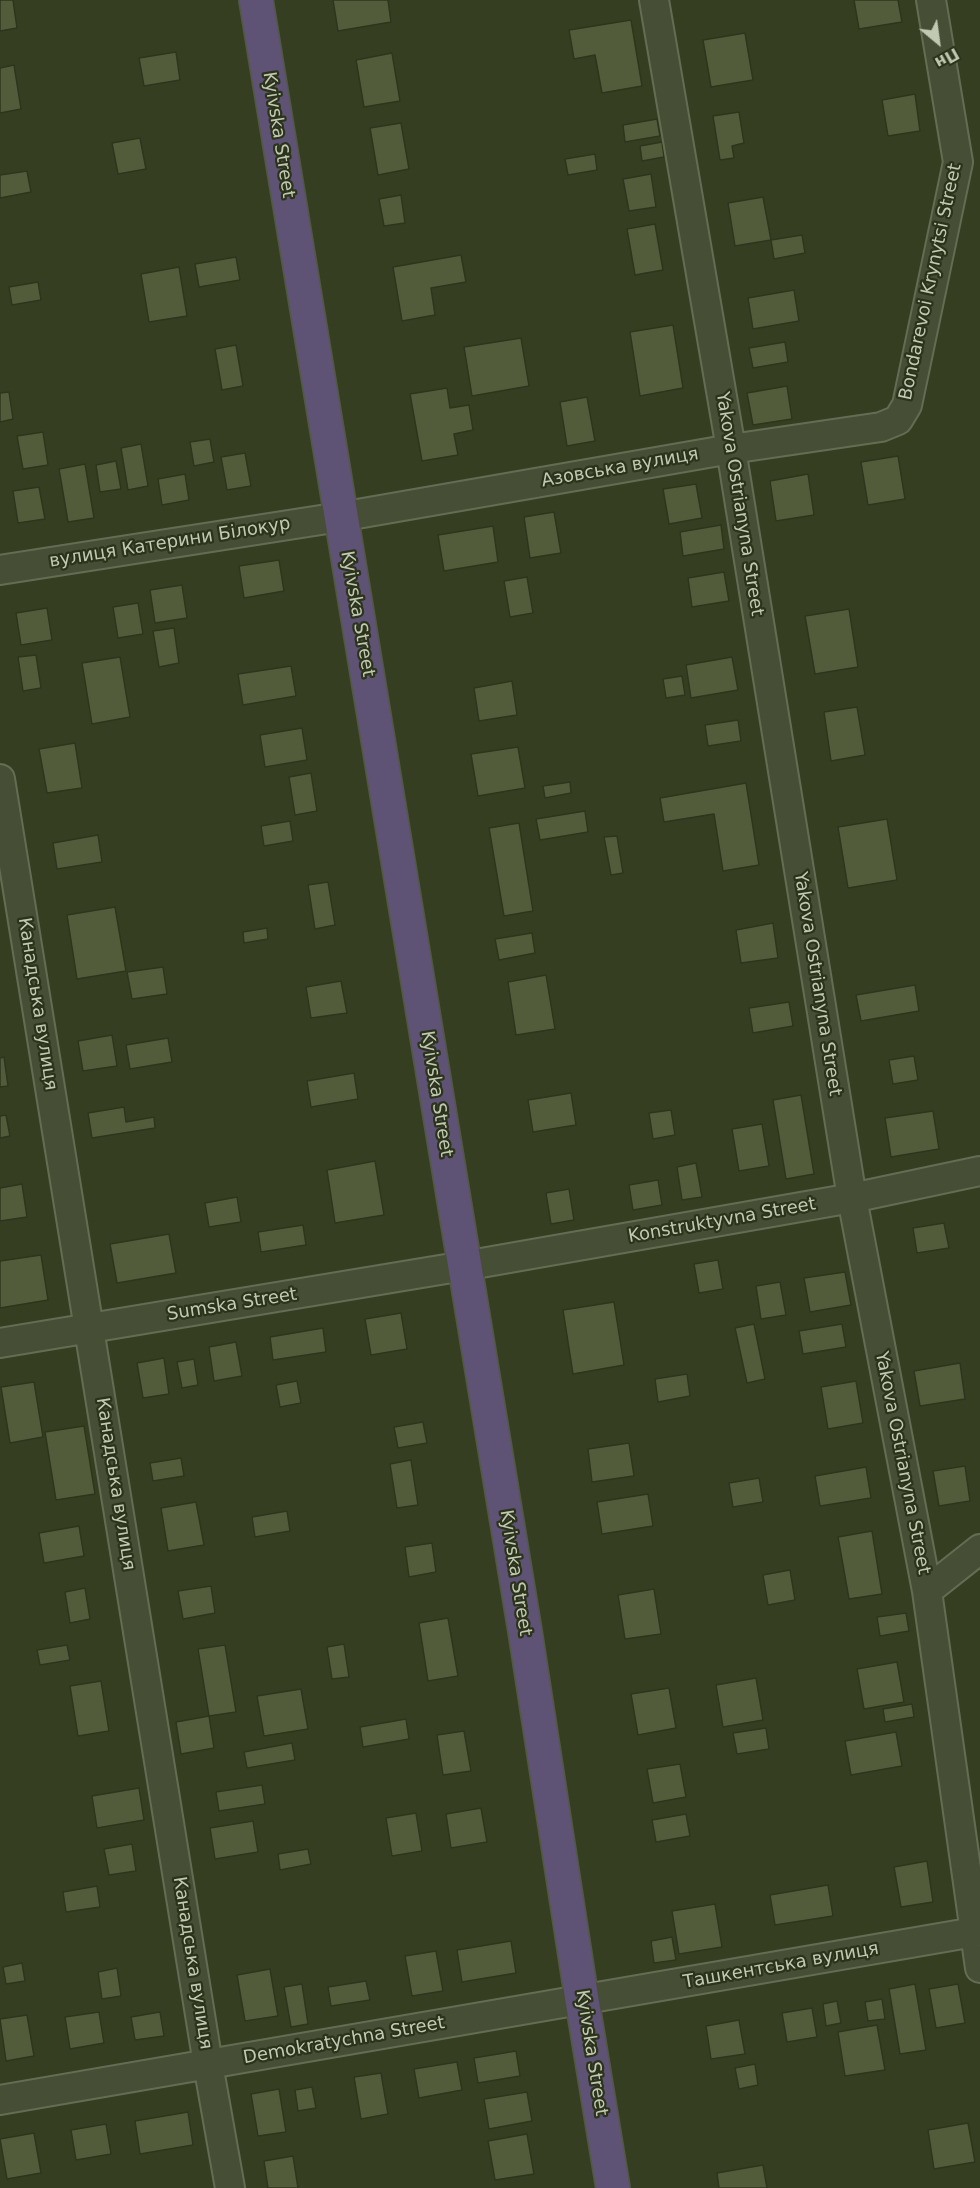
<!DOCTYPE html>
<html>
<head>
<meta charset="utf-8">
<style>
	body { margin:0 }
	#map { position:relative; width:980px; height:2188px; overflow:hidden; background:#363e22; font-family:"DejaVu Sans",sans-serif }
	canvas { display:block }
	.north { position:absolute; left:908px; top:12px; width:60px; height:60px; -webkit-text-stroke:4px #2c331b; paint-order:stroke; rotate:151deg; font-size:16px; font-weight:700; line-height:24px; text-align:center; color:#c1c9b2 }
	.north::after { content:''; display:block; margin:auto; width:21px; height:27px; background:#c1c9b2; clip-path:polygon(50% 0,100% 100%,50% 72%,0 100%) }
</style>
</head>
<body>
<div id="map">
<canvas width="980" height="2188"></canvas>
<div class="north">Пн</div>
</div>
<script>
const g = document.querySelector('canvas').getContext('2d');
g.lineJoin = 'round';
function fillPath(path, color) {
  g.fillStyle = color;
  g.fill(path, 'evenodd');
}
function shape(rows) {
  const path = new Path2D();
  for (const r of rows) {
    path.moveTo(r[0], r[1]);
    for (let i = 2; i < r.length; i += 2) path.lineTo(r[i], r[i + 1]);
  }
  return path;
}
function trace(path, color, width, dash) {
  g.strokeStyle = color;
  g.lineWidth = width;
  g.lineCap = dash ? 'butt' : 'round';
  g.setLineDash(dash || []);
  g.stroke(path);
}
function label(font, color, halo, rows, align = 'center') {
  g.font = font + ' "DejaVu Sans",sans-serif';
  g.lineWidth = 4.5;
  g.setLineDash([]);
  g.textBaseline = 'middle';
  g.strokeStyle = halo;
  g.fillStyle = color;
  for (const [text, x, y, turn = 0] of rows) {
    g.save();
    g.translate(x, y);
    g.rotate((+turn || 0) * Math.PI / 180);
    g.textAlign = isNaN(turn) ? turn : align;
    if (halo) g.strokeText(text, 0, 0);
    g.fillText(text, 0, 0);
    g.restore();
  }
}
const building = shape([
	[0,0,13,0,17,28,0,31,0,0],
	[333,0,388,0,391,22,338,31,333,0],
	[854,0,898,0,902,22,859,29,854,0],
	[631,20,642,86,602,93,595,55,574,59,569,30,631,20],
	[745,33,753,80,711,87,703,40,745,33],
	[176,52,180,80,144,86,139,58,176,52],
	[392,53,400,101,364,107,356,60,392,53],
	[14,65,21,109,0,113,0,68,14,65],
	[915,94,920,131,888,136,882,100,915,94],
	[739,112,744,143,732,146,734,158,720,160,713,116,739,112],
	[657,119,660,136,625,142,623,125,657,119],
	[401,123,409,169,378,175,370,128,401,123],
	[140,138,146,169,118,174,112,143,140,138],
	[662,142,664,157,642,161,640,146,662,142],
	[595,154,597,170,568,175,565,159,595,154],
	[27,171,31,192,0,198,0,175,27,171],
	[651,174,656,207,629,211,623,179,651,174],
	[401,195,405,223,384,226,379,199,401,195],
	[763,197,771,240,735,246,728,203,763,197],
	[655,224,663,270,635,275,627,229,655,224],
	[802,235,805,253,774,259,771,240,802,235],
	[461,255,466,282,431,288,435,315,402,321,393,267,461,255],
	[236,257,240,280,199,287,195,264,236,257],
	[179,267,187,316,149,322,141,274,179,267],
	[38,282,41,300,12,305,9,287,38,282],
	[794,290,799,321,753,329,748,298,794,290],
	[673,325,683,388,640,396,630,332,673,325],
	[521,338,529,386,472,396,464,347,521,338],
	[785,342,788,362,753,368,749,348,785,342],
	[236,345,243,386,222,390,215,349,236,345],
	[787,386,792,419,753,425,747,393,787,386],
	[447,388,450,408,469,405,473,430,454,434,458,455,422,461,410,394,447,388],
	[9,392,13,419,0,422,0,393,9,392],
	[587,397,595,441,567,446,560,402,587,397],
	[43,432,48,465,23,469,17,436,43,432],
	[210,439,214,462,194,466,190,442,210,439],
	[141,444,148,486,128,490,121,448,141,444],
	[245,453,251,486,227,490,221,457,245,453],
	[898,456,905,499,868,505,861,462,898,456],
	[116,461,121,489,100,492,96,465,116,461],
	[85,464,94,518,68,522,59,469,85,464],
	[185,474,189,500,162,505,158,479,185,474],
	[808,474,814,515,776,521,770,481,808,474],
	[696,484,702,518,669,524,663,489,696,484],
	[39,487,45,519,18,523,13,491,39,487],
	[554,512,561,553,530,558,524,517,554,512],
	[721,525,724,549,683,556,680,532,721,525],
	[493,526,498,562,444,571,438,535,493,526],
	[279,560,284,591,244,598,239,566,279,560],
	[724,572,729,601,692,607,688,578,724,572],
	[527,577,533,613,510,617,504,581,527,577],
	[182,585,187,618,155,623,150,590,182,585],
	[138,603,143,634,118,638,113,607,138,603],
	[47,608,52,640,21,645,16,613,47,608],
	[849,609,858,667,815,674,805,616,849,609],
	[174,628,179,663,159,667,153,631,174,628],
	[36,655,41,688,23,691,18,657,36,655],
	[120,657,130,717,92,724,82,663,120,657],
	[732,657,738,690,691,698,686,665,732,657],
	[291,666,296,696,243,705,238,674,291,666],
	[682,676,685,695,666,698,663,679,682,676],
	[512,681,517,715,479,721,474,688,512,681],
	[857,707,865,755,831,761,824,712,857,707],
	[738,720,741,741,708,746,705,725,738,720],
	[302,728,307,760,265,767,260,735,302,728],
	[75,743,82,788,47,793,39,749,75,743],
	[518,747,525,788,478,796,471,754,518,747],
	[311,773,317,811,295,815,289,777,311,773],
	[570,782,571,793,545,798,543,786,570,782],
	[746,783,759,865,723,871,714,814,664,822,660,798,746,783],
	[585,811,588,832,540,840,536,819,585,811],
	[887,819,897,880,848,888,838,827,887,819],
	[290,821,293,841,264,846,261,826,290,821],
	[519,823,533,911,504,916,489,828,519,823],
	[98,835,102,862,57,869,53,843,98,835],
	[617,836,623,873,611,875,604,837,617,836],
	[328,882,335,925,315,929,308,885,328,882],
	[115,907,126,971,77,979,67,915,115,907],
	[773,923,778,958,741,963,736,930,773,923],
	[267,928,268,939,244,943,243,932,267,928],
	[532,933,535,953,499,960,495,939,532,933],
	[163,967,167,994,132,999,127,972,163,967],
	[546,975,555,1029,516,1035,508,982,546,975],
	[341,981,347,1013,311,1018,306,987,341,981],
	[915,985,919,1011,861,1021,856,995,915,985],
	[789,1002,793,1026,753,1033,749,1008,789,1002],
	[112,1035,117,1066,83,1071,78,1041,112,1035],
	[168,1038,172,1062,130,1069,126,1045,168,1038],
	[914,1056,918,1080,893,1084,889,1060,914,1056],
	[4,1057,8,1086,0,1087,0,1058,4,1057],
	[354,1073,358,1099,311,1107,307,1081,354,1073],
	[571,1093,576,1125,533,1132,528,1100,571,1093],
	[801,1095,814,1174,786,1179,773,1100,801,1095],
	[124,1107,126,1122,154,1117,155,1128,92,1138,88,1113,124,1107],
	[671,1110,675,1135,653,1139,649,1113,671,1110],
	[933,1111,939,1149,891,1157,885,1118,933,1111],
	[6,1115,10,1136,0,1138,0,1116,6,1115],
	[762,1124,769,1166,739,1171,732,1129,762,1124],
	[375,1161,384,1215,335,1223,327,1170,375,1161],
	[696,1163,702,1197,682,1200,677,1167,696,1163],
	[658,1180,662,1205,633,1210,629,1185,658,1180],
	[22,1184,27,1217,0,1221,0,1188,22,1184],
	[569,1189,574,1220,551,1224,546,1193,569,1189],
	[237,1197,241,1222,209,1227,205,1203,237,1197],
	[944,1223,949,1248,917,1253,913,1228,944,1223],
	[303,1225,306,1245,261,1252,258,1232,303,1225],
	[169,1234,176,1273,117,1283,110,1244,169,1234],
	[41,1255,48,1300,0,1308,0,1261,41,1255],
	[718,1260,723,1289,699,1293,694,1264,718,1260],
	[845,1272,851,1305,810,1312,804,1278,845,1272],
	[780,1282,786,1315,761,1319,756,1286,780,1282],
	[614,1302,624,1365,573,1374,563,1310,614,1302],
	[401,1313,407,1349,371,1355,365,1319,401,1313],
	[754,1324,765,1379,747,1383,735,1328,754,1324],
	[842,1324,846,1347,803,1354,799,1331,842,1324],
	[323,1328,326,1352,273,1360,270,1337,323,1328],
	[236,1342,242,1376,214,1381,209,1347,236,1342],
	[164,1358,169,1394,143,1398,137,1363,164,1358],
	[194,1359,198,1385,182,1388,177,1362,194,1359],
	[960,1363,965,1399,920,1406,914,1371,960,1363],
	[687,1374,690,1396,658,1402,655,1379,687,1374],
	[297,1381,301,1403,280,1407,276,1385,297,1381],
	[856,1381,863,1423,828,1429,821,1387,856,1381],
	[34,1382,43,1437,10,1443,1,1387,34,1382],
	[423,1422,427,1443,398,1448,394,1427,423,1422],
	[84,1426,95,1494,56,1500,45,1432,84,1426],
	[629,1443,634,1476,592,1482,588,1449,629,1443],
	[181,1458,184,1476,153,1481,150,1463,181,1458],
	[411,1460,418,1505,397,1508,390,1464,411,1460],
	[965,1466,970,1501,939,1506,933,1471,965,1466],
	[866,1467,871,1498,820,1506,815,1476,866,1467],
	[759,1478,763,1502,733,1507,729,1483,759,1478],
	[648,1494,653,1526,602,1534,597,1502,648,1494],
	[196,1502,204,1545,168,1551,161,1508,196,1502],
	[287,1511,290,1531,255,1537,252,1517,287,1511],
	[79,1526,84,1556,44,1563,39,1533,79,1526],
	[872,1531,882,1594,849,1599,838,1537,872,1531],
	[432,1543,436,1572,409,1577,405,1547,432,1543],
	[790,1570,795,1600,768,1605,763,1575,790,1570],
	[211,1586,215,1613,183,1619,178,1591,211,1586],
	[85,1588,90,1619,70,1623,65,1592,85,1588],
	[654,1589,661,1634,625,1639,618,1595,654,1589],
	[906,1613,909,1631,880,1636,877,1617,906,1613],
	[448,1618,458,1676,428,1681,419,1623,448,1618],
	[344,1644,349,1677,332,1679,327,1647,344,1644],
	[67,1645,70,1660,40,1665,37,1650,67,1645],
	[225,1645,236,1712,209,1716,198,1649,225,1645],
	[897,1662,904,1702,864,1709,857,1669,897,1662],
	[756,1678,763,1720,723,1727,716,1685,756,1678],
	[101,1681,109,1731,78,1736,70,1686,101,1681],
	[669,1688,676,1728,638,1735,631,1694,669,1688],
	[301,1689,308,1729,264,1736,257,1696,301,1689],
	[912,1704,914,1717,885,1722,883,1709,912,1704],
	[209,1716,214,1748,181,1754,176,1722,209,1716],
	[406,1719,409,1739,363,1747,360,1727,406,1719],
	[766,1728,769,1749,737,1754,733,1733,766,1728],
	[464,1731,471,1771,443,1775,437,1735,464,1731],
	[896,1732,902,1766,851,1775,845,1741,896,1732],
	[292,1743,295,1760,247,1768,244,1752,292,1743],
	[680,1764,686,1797,653,1803,647,1769,680,1764],
	[262,1785,265,1804,219,1811,216,1792,262,1785],
	[139,1788,144,1820,97,1828,92,1796,139,1788],
	[481,1808,487,1842,451,1848,446,1814,481,1808],
	[416,1813,422,1851,392,1856,386,1818,416,1813],
	[686,1814,690,1836,656,1842,652,1820,686,1814],
	[253,1821,258,1852,215,1859,210,1828,253,1821],
	[132,1844,136,1871,109,1875,104,1849,132,1844],
	[308,1849,311,1864,280,1870,278,1854,308,1849],
	[927,1861,933,1902,901,1907,894,1867,927,1861],
	[828,1885,833,1916,775,1925,770,1895,828,1885],
	[97,1886,100,1907,66,1912,63,1892,97,1886],
	[715,1904,722,1947,679,1954,672,1911,715,1904],
	[672,1937,676,1960,654,1963,651,1941,672,1937],
	[511,1941,516,1973,462,1982,457,1950,511,1941],
	[436,1951,443,1991,412,1996,405,1956,436,1951],
	[22,1963,25,1981,6,1984,3,1967,22,1963],
	[117,1968,121,1996,102,1999,98,1972,117,1968],
	[270,1969,278,2016,245,2021,237,1975,270,1969],
	[366,1981,370,2000,331,2006,328,1987,366,1981],
	[302,1984,308,2024,291,2027,284,1987,302,1984],
	[915,1984,926,2050,900,2054,889,1989,915,1984],
	[958,1984,965,2023,936,2028,929,1989,958,1984],
	[882,1999,885,2019,868,2021,865,2002,882,1999],
	[837,2001,841,2023,826,2026,823,2004,837,2001],
	[812,2008,817,2037,787,2042,782,2013,812,2008],
	[99,2012,104,2043,70,2049,65,2017,99,2012],
	[160,2012,164,2036,135,2040,131,2017,160,2012],
	[27,2015,34,2056,6,2061,0,2019,27,2015],
	[739,2020,745,2054,711,2059,706,2026,739,2020],
	[877,2025,885,2070,845,2076,838,2032,877,2025],
	[516,2051,520,2076,478,2083,474,2058,516,2051],
	[457,2062,462,2090,419,2098,414,2069,457,2062],
	[755,2064,758,2085,739,2089,735,2068,755,2064],
	[381,2073,388,2114,361,2119,354,2077,381,2073],
	[312,2087,316,2108,298,2111,295,2090,312,2087],
	[279,2089,286,2132,258,2136,251,2094,279,2089],
	[527,2092,532,2121,489,2129,484,2099,527,2092],
	[188,2112,193,2145,140,2154,135,2121,188,2112],
	[968,2123,975,2162,934,2169,928,2130,968,2123],
	[106,2124,111,2154,76,2160,71,2130,106,2124],
	[34,2133,41,2173,7,2179,0,2139,34,2133],
	[527,2134,534,2174,495,2180,488,2141,527,2134],
	[293,2156,298,2188,268,2188,264,2161,293,2156],
	[763,2165,767,2188,719,2188,717,2173,763,2165]
]);
const street = shape([
	[654,0,731,449,852,1198,927,1591,980,1968],
	[0,570,340,517,731,449,881,427,898,420,907,405,958,162,931,0],
	[0,779,208,2064,230,2188],
	[0,1343,464,1266,852,1198,980,1171],
	[927,1591,980,1549],
	[0,2100,980,1931]
]);
const highway = shape([
	[256,0,525,1631,582,2000,613,2188]
]);
const streetNames = [
	["Kyivska Street",278,135,81],
	["Bondarevoi Krynytsi Street",931,282,-78],
	["Азовська вулиця",620,468,-10],
	["Yakova Ostrianyna Street",739,504,81],
	["вулиця Катерини Білокур",170,543,-9],
	["Kyivska Street",357,614,80],
	["Yakova Ostrianyna Street",817,984,81],
	["Канадська вулиця",37,1004,81],
	["Kyivska Street",436,1094,81],
	["Konstruktyvna Street",722,1221,-10],
	["Sumska Street",232,1305,-9],
	["Yakova Ostrianyna Street",902,1463,79],
	["Канадська вулиця",115,1484,81],
	["Kyivska Street",515,1573,81],
	["Канадська вулиця",192,1963,81],
	["Ташкентська вулиця",781,1966,-10],
	["Demokratychna Street",344,2041,-10],
	["Kyivska Street",591,2053,81]
];
fillPath(building, '#525c3b');
trace(building, '#2e351d', 1.5);
trace(street, '#646c54', 32);
trace(highway, '#515941', 36);
trace(street, '#474e36', 28);
trace(highway, '#5e5275', 33);
label('18px', '#c1c9b2', '#2c331b', streetNames);
</script>
</body>
</html>
